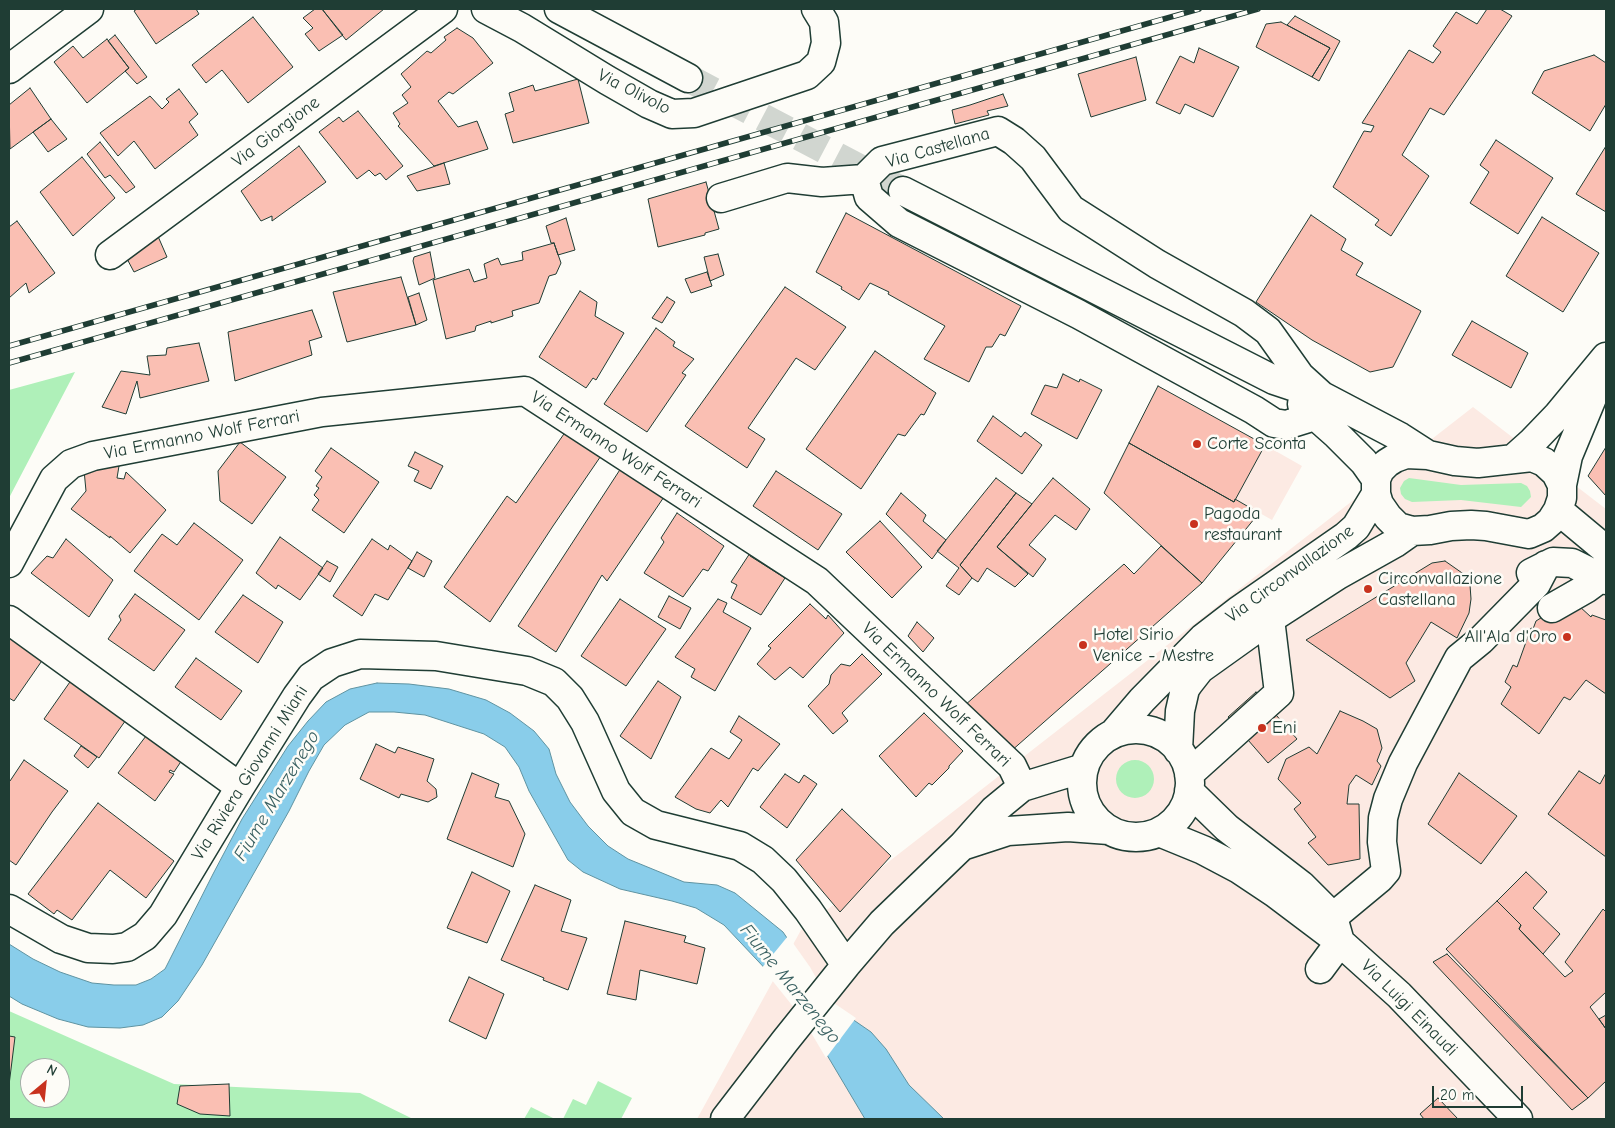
<!DOCTYPE html>
<html>
<head>
<meta charset="utf-8">
<style>
	body { margin:0 }
	#map { position:relative; width:1615px; height:1128px; overflow:hidden; background:#fdfcf7; font-family:"Comic Neue",sans-serif }
	canvas { display:block }
	.frame { position:absolute; inset:0; border:10px solid #1f3d34; pointer-events:none }
	.north { position:absolute; left:20px; top:1058px; width:50px; height:50px; box-sizing:border-box; background:#fdfcf7; border:1px solid #a4b0a9; border-radius:50%; rotate:28deg; font-size:14px; font-weight:700; line-height:20px; text-align:center; color:#1f3d34 }
	.north::after { content:''; display:block; margin:auto; width:18px; height:22px; background:#c8321e; clip-path:polygon(50% 0,100% 100%,50% 72%,0 100%) }
	.scale { position:absolute; left:1432px; top:1086px; width:91px; height:22px; box-sizing:border-box; border:2px solid #1f3d34; border-top:0; padding-left:6px; font-size:15px; line-height:18px; white-space:nowrap; color:#1f3d34; -webkit-text-stroke:4px #fdfcf7; paint-order:stroke }
</style>
</head>
<body>
<div id="map">
<canvas width="1615" height="1128"></canvas>
<div class="frame"></div>
<div class="north">N</div>
<div class="scale">20 m</div>
</div>
<script>
const g = document.querySelector('canvas').getContext('2d');
g.lineJoin = 'round';
function fillPath(path, color) {
  g.fillStyle = color;
  g.fill(path, 'evenodd');
}
function shape(rows) {
  const path = new Path2D();
  for (const r of rows) {
    if (r.length === 3) {
      path.moveTo(r[0] + r[2], r[1]);
      path.arc(r[0], r[1], r[2], 0, 2 * Math.PI);
      continue;
    }
    path.moveTo(r[0], r[1]);
    for (let i = 2; i < r.length; i += 2) path.lineTo(r[i], r[i + 1]);
  }
  return path;
}
function trace(path, color, width, dash) {
  g.strokeStyle = color;
  g.lineWidth = width;
  g.lineCap = dash ? 'butt' : 'round';
  g.setLineDash(dash || []);
  g.stroke(path);
}
function label(font, color, halo, rows, align = 'center') {
  g.font = font + ' "Comic Neue",sans-serif';
  g.lineWidth = 5;
  g.setLineDash([]);
  g.textBaseline = 'middle';
  g.strokeStyle = halo;
  g.fillStyle = color;
  for (const [text, x, y, turn = 0] of rows) {
    g.save();
    g.translate(x, y);
    g.rotate((+turn || 0) * Math.PI / 180);
    g.textAlign = isNaN(turn) ? turn : align;
    if (halo) g.strokeText(text, 0, 0);
    g.fillText(text, 0, 0);
    g.restore();
  }
}
const built = shape([
	[1473,407,1606,509,1606,1119,697,1119,801,930],
	[1265,445,1302,466,1272,520,1235,499]
]);
const green = shape([
	[75,372,9,498,9,390],
	[1409,478,1461,485,1521,483,1527,486,1530,491,1531,497,1521,507,1461,500,1412,502,1405,499,1401,494,1400,488,1404,481],
	[1135,779,19],
	[9,1011,174,1084,360,1093,413,1119,9,1119],
	[30,1068,60,1068,60,1098,30,1098],
	[598,1081,632,1098,621,1119,563,1119,573,1099,586,1105],
	[531,1107,555,1119,524,1119]
]);
const water = shape([
	[377,683,409,684,449,689,486,700,510,713,534,731,549,749,556,774,570,802,588,826,608,846,628,859,684,882,717,885,735,893,783,932,808,969,826,1001,871,1032,886,1049,909,1085,944,1119,865,1119,805,1018,773,977,724,925,696,908,672,901,620,889,583,872,568,860,529,791,519,767,505,747,484,734,425,715,394,712,369,712,345,725,324,745,309,771,289,811,202,965,178,1001,162,1017,143,1025,120,1028,88,1027,58,1019,22,1004,9,996,9,944,33,959,60,972,92,983,114,985,136,985,151,979,165,969,213,874,242,819,288,746,308,721,326,702,350,689,377,683]
]);
const pier = shape([
	[788,936,810,967,828,999,856,1018,826,1058,803,1019,771,979,761,969]
]);
const building = shape([
	[137,9,196,9,199,14,156,44,134,11,137,9],
	[315,9,322,9,343,35,319,51,305,34,313,28,303,18,315,9],
	[322,9,384,9,346,40,322,9],
	[1487,9,1500,9,1512,16,1444,115,1430,108,1402,155,1429,176,1391,236,1375,225,1379,220,1333,187,1364,131,1371,132,1374,126,1362,123,1409,50,1433,63,1441,52,1433,46,1456,12,1477,24,1487,9],
	[1295,16,1340,41,1319,81,1312,77,1330,48,1287,25,1295,16],
	[253,17,293,67,248,103,222,70,206,83,192,65,253,17],
	[1281,22,1330,48,1312,77,1256,47,1266,24,1281,22],
	[457,28,473,38,493,63,453,94,449,92,438,101,458,127,477,121,488,149,434,166,398,126,400,124,393,113,408,103,402,95,411,87,401,74,427,51,431,53,446,40,444,37,457,28],
	[115,35,147,77,137,84,125,71,129,68,108,41,115,35],
	[107,39,129,68,87,103,54,62,73,46,83,58,107,39],
	[1199,48,1239,67,1213,117,1185,104,1180,114,1156,103,1180,56,1194,63,1199,48],
	[1594,55,1606,63,1606,104,1590,131,1532,93,1544,71,1594,55],
	[1136,57,1146,100,1091,117,1078,74,1136,57],
	[578,79,589,123,513,143,505,114,514,111,509,93,533,85,535,91,578,79],
	[30,88,51,119,10,149,9,105,30,88],
	[179,89,198,114,189,122,198,135,155,169,134,141,118,156,100,133,150,96,162,109,169,102,166,99,179,89],
	[1003,94,1008,106,987,111,989,115,955,124,952,110,970,105,1003,94],
	[358,111,403,166,386,180,380,173,375,176,369,170,357,179,319,132,339,117,343,122,358,111],
	[51,119,67,139,48,152,33,132,51,119],
	[1496,140,1553,178,1518,234,1470,203,1489,172,1480,165,1496,140],
	[100,142,135,187,126,193,110,175,105,178,87,154,100,142],
	[299,146,326,182,272,221,272,216,261,221,241,191,299,146],
	[1606,146,1606,212,1576,194,1606,146],
	[82,157,115,198,73,236,40,192,82,157],
	[444,163,450,184,417,191,407,176,444,163],
	[706,182,719,229,705,233,705,235,658,247,648,199,706,182],
	[846,213,1021,306,1005,336,1000,334,992,347,986,347,969,382,924,359,945,326,888,294,889,292,870,283,859,300,841,289,842,287,816,272,846,213],
	[1311,215,1346,239,1341,250,1363,263,1356,275,1421,311,1393,367,1370,372,1312,340,1256,302,1311,215],
	[1542,217,1599,253,1563,312,1506,276,1542,217],
	[566,218,575,250,558,255,554,243,551,243,546,226,566,218],
	[17,221,55,273,29,293,26,283,9,298,9,227,17,221],
	[157,234,167,257,134,272,125,255,157,234],
	[554,243,561,263,556,274,549,276,539,303,512,311,513,316,491,323,491,321,476,326,475,331,446,339,433,280,469,269,474,282,487,278,484,264,498,258,501,265,523,260,522,252,554,243],
	[430,252,435,278,419,285,413,261,414,257,430,252],
	[718,254,724,275,710,281,704,257,718,254],
	[707,272,712,286,691,293,685,279,707,272],
	[401,277,416,325,347,342,333,292,401,277],
	[785,287,846,327,815,370,796,358,748,428,765,439,747,468,685,426,785,287],
	[580,291,597,302,595,316,624,333,596,380,593,378,586,388,539,357,580,291],
	[419,293,427,320,416,325,408,297,419,293],
	[667,297,675,302,662,323,652,318,667,297],
	[312,310,322,337,309,341,312,355,235,381,228,332,312,310],
	[1472,321,1528,353,1511,388,1452,355,1472,321],
	[656,328,675,342,673,346,694,359,682,373,686,375,647,432,604,404,656,328],
	[199,343,209,381,140,398,137,381,126,414,102,407,121,371,150,375,147,356,166,355,167,348,199,343],
	[875,351,936,393,924,415,921,414,905,436,898,434,861,489,806,449,875,351],
	[1063,374,1079,382,1080,379,1102,390,1077,439,1031,414,1045,385,1057,388,1063,374],
	[1158,386,1265,445,1234,502,1129,443,1158,386],
	[993,416,1021,437,1025,432,1042,445,1022,474,977,441,993,416],
	[566,431,605,450,553,526,490,622,444,587,507,496,516,503,566,431],
	[240,442,286,477,252,524,220,501,218,471,240,442],
	[1129,443,1234,502,1235,499,1259,513,1202,583,1104,493,1129,443],
	[1606,447,1606,496,1588,476,1606,447],
	[331,448,379,482,344,533,312,510,319,500,314,495,319,488,316,486,322,477,315,471,331,448],
	[415,452,443,466,431,489,414,481,419,471,408,466,415,452],
	[625,462,668,491,607,581,602,575,556,652,518,626,625,462],
	[119,466,117,478,124,479,126,472,166,510,130,553,110,536,110,538,71,509,86,491,84,470,119,466],
	[776,471,842,514,818,550,753,506,776,471],
	[996,478,1016,493,960,565,972,578,959,595,946,586,959,568,937,551,996,478],
	[1053,478,1090,509,1076,530,1055,515,1029,545,1046,559,1033,577,997,547,1053,478],
	[901,493,926,515,923,521,946,540,932,559,886,514,901,493],
	[1016,493,1032,504,997,547,1028,574,1015,587,987,568,978,582,972,578,960,565,1016,493],
	[677,513,724,546,708,571,703,569,683,597,644,573,664,542,661,538,677,513],
	[880,521,922,567,892,598,846,552,880,521],
	[194,523,243,560,199,620,134,571,162,534,177,545,194,523],
	[280,537,323,568,300,600,278,585,276,589,256,573,280,537],
	[66,539,113,580,89,617,31,573,47,556,53,558,66,539],
	[372,539,388,550,390,545,412,561,388,600,375,594,362,616,333,596,372,539],
	[1161,546,1202,583,1010,752,964,706,1124,564,1134,574,1161,546],
	[752,550,750,556,785,578,761,615,731,598,737,585,731,582,752,550],
	[417,552,432,561,424,577,408,568,417,552],
	[327,561,338,567,330,582,318,574,327,561],
	[1445,561,1465,575,1470,585,1471,599,1469,613,1457,638,1431,622,1406,663,1415,681,1390,698,1306,640,1432,563,1445,561],
	[135,594,185,630,154,671,108,639,121,620,119,616,135,594],
	[243,595,283,622,258,663,215,632,243,595],
	[669,596,691,608,680,629,658,617,669,596],
	[620,599,666,629,626,686,581,656,620,599],
	[718,599,727,603,723,612,751,628,715,691,691,677,695,669,675,657,718,599],
	[810,604,826,619,828,615,844,633,803,678,790,667,775,680,757,664,771,648,768,646,810,604],
	[1569,604,1577,610,1579,606,1591,617,1592,615,1606,620,1606,694,1586,680,1570,700,1564,697,1539,734,1501,704,1511,687,1505,682,1513,665,1517,667,1531,628,1533,629,1536,621,1552,611,1569,604],
	[9,621,48,652,14,701,9,698,9,621],
	[917,622,934,638,923,652,908,636,917,622],
	[862,654,882,674,842,713,848,721,833,734,808,706,829,684,831,675,841,664,850,666,862,654],
	[196,658,242,691,221,720,175,687,196,658],
	[72,679,128,717,99,758,44,719,72,679],
	[658,681,681,697,651,759,620,736,658,681],
	[1256,692,1297,739,1268,763,1228,717,1256,692],
	[1340,711,1363,721,1377,729,1382,748,1377,761,1381,766,1372,785,1356,775,1349,785,1347,804,1359,804,1360,859,1328,865,1308,843,1316,837,1294,809,1301,803,1278,779,1286,759,1309,747,1317,754,1340,711],
	[924,713,963,751,949,766,949,768,932,785,929,783,916,797,879,756,924,713],
	[739,716,780,744,758,771,753,768,728,807,721,800,710,813,696,809,675,797,711,748,729,759,742,740,730,732,739,716],
	[149,732,184,757,174,772,170,770,169,772,174,774,155,801,118,773,149,732],
	[376,744,395,753,398,747,434,759,427,781,436,789,437,797,428,802,401,794,399,798,360,779,376,744],
	[81,746,97,757,88,768,74,756,81,746],
	[24,760,68,791,52,812,16,865,9,860,9,780,10,781,24,760],
	[1579,771,1600,784,1606,773,1606,857,1548,814,1579,771],
	[472,773,499,784,495,797,509,801,525,834,513,867,447,839,472,773],
	[1459,773,1517,816,1481,864,1428,824,1459,773],
	[785,774,799,783,804,775,817,784,787,828,760,807,785,774],
	[98,803,174,861,146,898,110,870,72,920,57,910,54,914,28,894,98,803],
	[842,809,891,856,840,912,796,860,842,809],
	[472,872,510,891,487,943,447,928,472,872],
	[1526,872,1547,892,1533,908,1560,934,1543,954,1519,929,1521,925,1497,901,1526,872],
	[535,885,571,900,561,931,587,938,568,990,543,980,544,978,501,960,535,885],
	[1497,901,1521,925,1519,929,1565,977,1573,971,1565,962,1603,909,1606,912,1606,992,1590,1007,1606,1029,1606,1081,1588,1098,1446,949,1497,901],
	[625,921,686,936,684,942,705,948,697,984,640,970,636,1000,607,994,625,921],
	[1447,954,1588,1098,1572,1110,1433,962,1447,954],
	[469,977,504,994,486,1039,449,1021,469,977],
	[1606,1015,1606,1029,1599,1019,1606,1015],
	[9,1036,15,1037,9,1085,9,1036],
	[229,1084,230,1116,200,1114,177,1104,180,1086,229,1084],
	[1438,1098,1458,1119,1424,1119,1420,1114,1438,1098]
]);
const minorTunnel = shape([
	[688,78,903,191]
]);
const minor = shape([
	[486,9,522,28,607,80,649,104,672,114,694,113,807,75,821,62,826,43,824,22,816,9],
	[559,9,688,78],
	[9,69,89,9],
	[903,191,1274,380,1322,396,1400,437,1428,455],
	[721,198,787,178,822,182,864,179],
	[110,255,443,9],
	[1302,404,1337,435,1364,462,1376,479],
	[1315,416,1286,425,1274,423,1254,410,1078,314,899,223,869,197,864,179,882,161,998,131,1014,141,1033,158,1071,209,1157,264,1244,313,1268,331,1300,376,1322,396],
	[1406,454,1428,455,1455,461,1478,463,1532,457,1544,462,1556,473,1562,485,1562,498,1558,510,1551,521,1543,528,1529,534,1486,526,1471,525,1451,526,1430,530,1412,531,1398,527,1388,517,1379,504,1376,494,1376,479,1380,470,1387,463,1395,458,1406,454],
	[1513,459,1532,442,1558,415,1606,357],
	[1562,485,1568,456,1595,391,1599,376],
	[1558,510,1606,550],
	[9,563,54,479,71,464,93,456,322,412,525,391,817,581,1012,766,1022,787],
	[1531,573,1553,562,1572,563,1606,580],
	[1552,608,1587,588,1602,577,1606,572],
	[9,620,240,787],
	[1136,783,54],
	[1113,734,1142,700,1203,638,1238,611,1346,536,1356,527,1376,494],
	[1178,750,1180,711,1185,689,1189,683,1200,669,1270,619,1338,575,1395,543,1412,531],
	[1189,774,1279,693,1270,619],
	[1189,791,1227,828,1301,885,1333,917,1340,942,1320,969],
	[1159,832,1203,850,1239,869,1275,893,1340,942,1399,995,1518,1119],
	[965,845,1008,831,1068,827,1109,830],
	[9,909,61,939,88,948,113,949,127,947,145,936,163,915,240,787,297,696,311,677,332,663,360,654,436,656,527,671,554,682,570,698,585,722,616,791,633,812,656,825,740,846,763,860,784,880,808,910,846,965],
	[1333,917,1380,878,1386,871,1382,842,1383,818,1388,799,1403,763,1459,658,1481,640,1536,584,1546,565],
	[725,1119,785,1041,846,965,882,923,963,845,994,810,1022,787,1084,768]
]);
const rail = shape([
	[9,346,1199,9],
	[9,363,1258,9]
]);
const markers = [
	[1197,444,5,"#c8321e"],
	[1194,524,5,"#c8321e"],
	[1368,589,5,"#c8321e"],
	[1567,637,5,"#c8321e"],
	[1083,645,5,"#c8321e"],
	[1262,728,5,"#c8321e"]
];
const streetNames = [
	["Via Olivolo",634,92,27],
	["Via Giorgione",276,132,-37],
	["Via Castellana",938,148,-16],
	["Via Ermanno Wolf Ferrari",202,435,-11],
	["Via Ermanno Wolf Ferrari",616,450,33],
	["Via Circonvallazione",1290,574,-36],
	["Via Ermanno Wolf Ferrari",936,695,44],
	["Via Riviera Giovanni Miani",250,773,-58],
	["Via Luigi Einaudi",1409,1008,45]
];
const poiNames = [
	["Corte Sconta",1207,444],
	["Pagoda",1204,514],
	["restaurant",1204,535],
	["Circonvallazione",1378,579],
	["Castellana",1378,600],
	["Hotel Sirio",1093,635],
	["Venice - Mestre",1093,656],
	["All'Ala d'Oro",1557,637,"right"],
	["Eni",1272,728]
];
const waterNames = [
	["Fiume Marzenego",277,796,-59],
	["Fiume Marzenego",790,984,51]
];
fillPath(built, '#fceae3');
fillPath(green, '#aff0b9');
fillPath(water, '#89cdea');
trace(water, '#5f93a1', 1);
fillPath(pier, '#fdfcf7');
fillPath(building, '#fabfb3');
trace(building, '#1f3d34', 1);
trace(minorTunnel, '#d1d6d0', 28, [28, 14]);
trace(minor, '#1f3d34', 31);
trace(minor, '#fdfcf7', 28);
trace(rail, '#1f3d34', 5.5);
trace(rail, '#fdfcf7', 4, [11]);
for (const [x, y, r, color] of markers) {
  const dot = new Path2D();
  dot.arc(x, y, r, 0, 2 * Math.PI);
  g.fillStyle = color;
  g.fill(dot);
  trace(dot, '#fdfcf7', 2);
}
label('18px', '#1f3d34', '#fdfcf7', streetNames);
label('18px', '#1f3d34', '#fdfcf7', poiNames, 'left');
label('italic 19px', '#3a6162', '#fdfcf7', waterNames);
</script>
</body>
</html>
